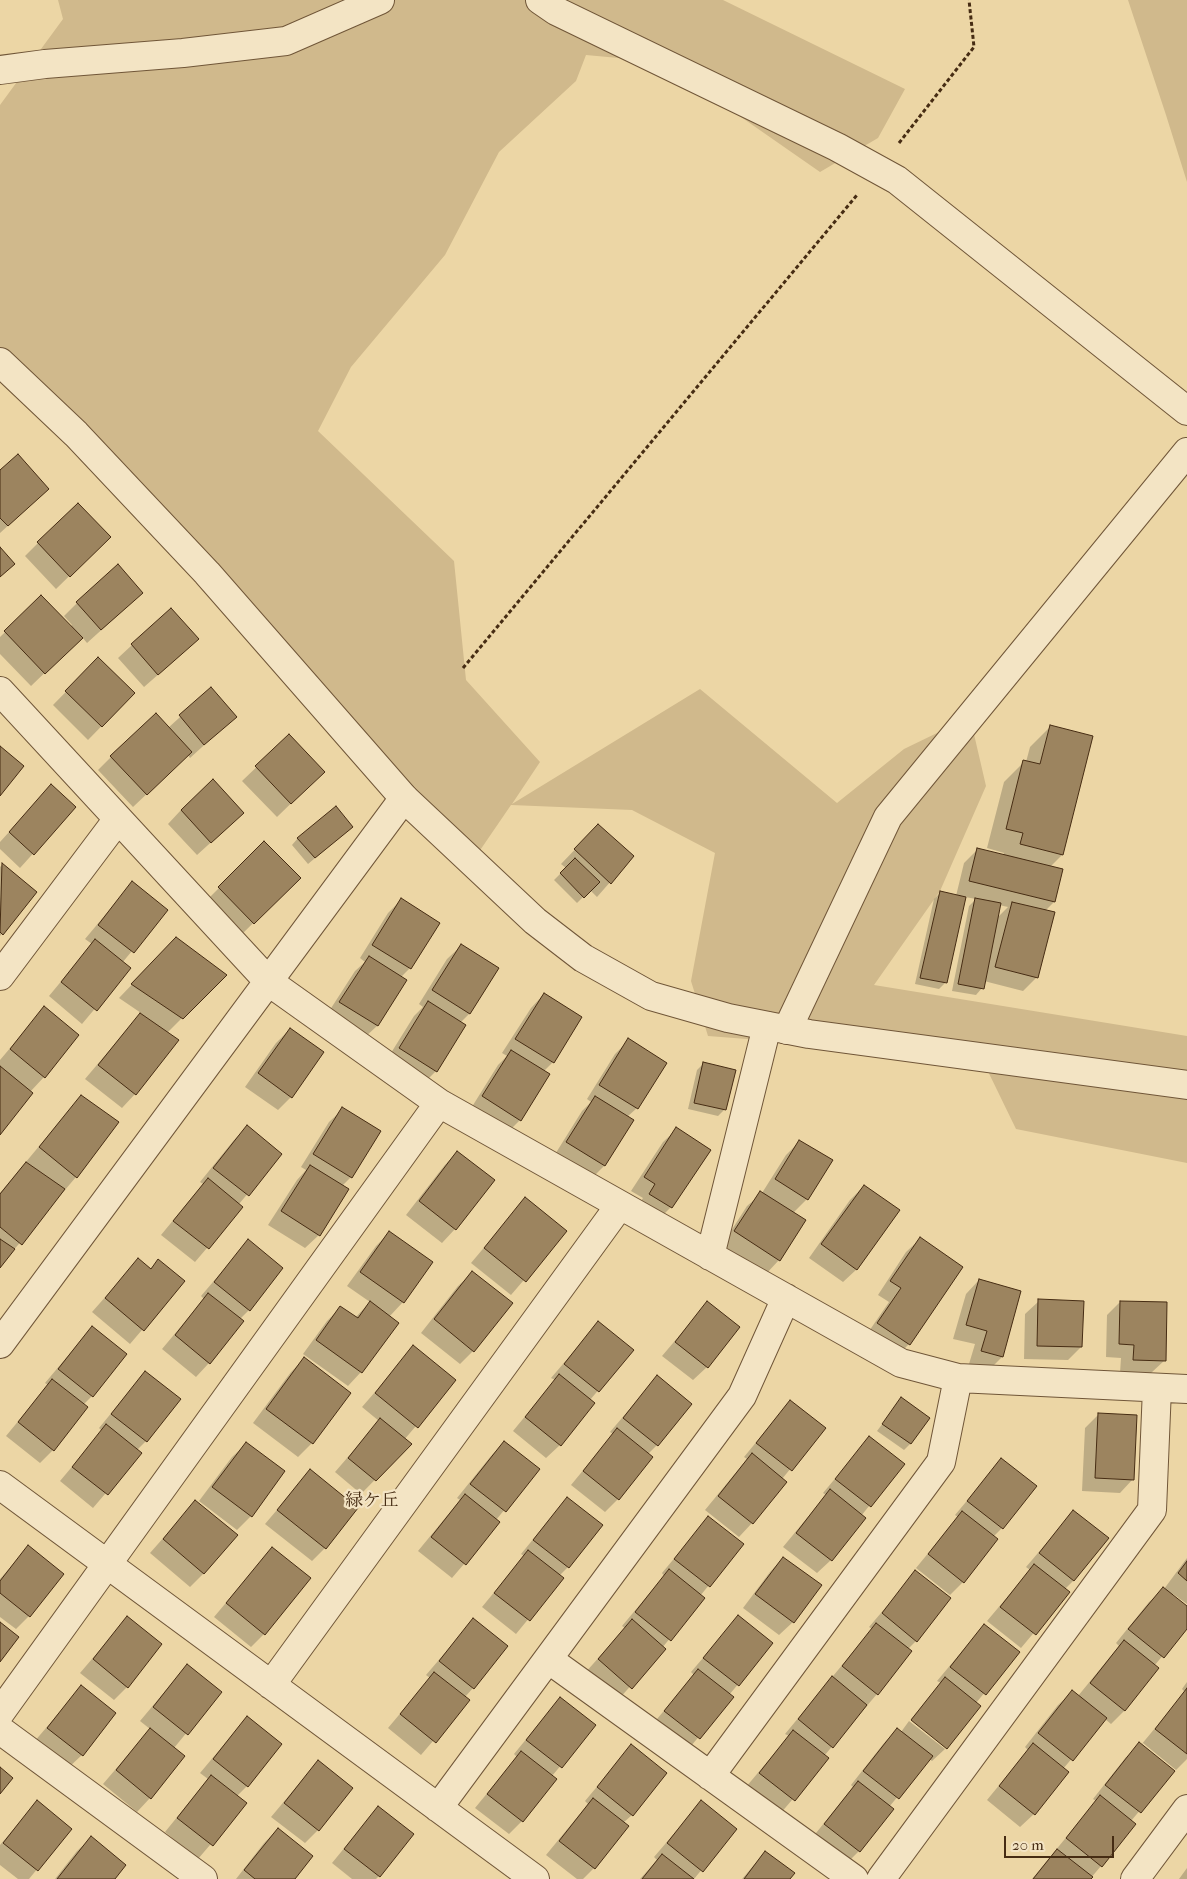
<!DOCTYPE html>
<html>
<head>
<meta charset="utf-8">
<style>
	body { margin:0 }
	#map { position:relative; width:1187px; height:1879px; overflow:hidden; background:#ecd6a5; font-family:"IM FELL French Canon",serif }
	canvas { display:block }
	.scale { position:absolute; left:1004px; top:1836px; width:110px; height:22px; box-sizing:border-box; border:2px solid #462c13; border-top:0; padding-left:6px; font-size:15px; line-height:18px; white-space:nowrap; color:#462c13; -webkit-text-stroke:4px #f3e4c4; paint-order:stroke }
</style>
</head>
<body>
<div id="map">
<canvas width="1187" height="1879"></canvas>
<div class="scale">20 m</div>
</div>
<script>
const g = document.querySelector('canvas').getContext('2d');
g.lineJoin = 'round';
function fillPath(path, color) {
  g.fillStyle = color;
  g.fill(path, 'evenodd');
}
function shape(rows) {
  const path = new Path2D();
  for (const r of rows) {
    path.moveTo(r[0], r[1]);
    for (let i = 2; i < r.length; i += 2) path.lineTo(r[i], r[i + 1]);
  }
  return path;
}
function trace(path, color, width, dash) {
  g.strokeStyle = color;
  g.lineWidth = width;
  g.lineCap = dash ? 'butt' : 'round';
  g.setLineDash(dash || []);
  g.stroke(path);
}
function label(font, color, halo, rows, align = 'center') {
  g.font = font + ' "IM FELL French Canon","Noto Serif JP",serif';
  g.lineWidth = 4.5;
  g.setLineDash([]);
  g.textBaseline = 'middle';
  g.strokeStyle = halo;
  g.fillStyle = color;
  for (const [text, x, y, turn = 0] of rows) {
    g.save();
    g.translate(x, y);
    g.rotate((+turn || 0) * Math.PI / 180);
    g.textAlign = isNaN(turn) ? turn : align;
    if (halo) g.strokeText(text, 0, 0);
    g.fillText(text, 0, 0);
    g.restore();
  }
}
const green = shape([
	[58,0,723,0,905,89,878,138,820,172,662,62,586,55,576,81,499,152,445,255,351,367,318,431,454,561,466,680,540,762,512,804,700,689,837,803,904,749,970,717,986,786,940,891,874,985,1187,1036,1187,1163,1016,1129,981,1057,708,1036,691,981,715,853,632,810,511,805,472,862,0,368,0,105,63,19],
	[1128,0,1187,0,1187,182,1166,115]
]);
const shadow = shape([
	[0,472,34,502,0,533],
	[38,543,96,550,56,589,25,556],
	[41,597,70,627,72,625,64,616,77,603,128,606,87,643,82,637,31,686,0,654,0,637],
	[132,645,184,652,144,687,118,658],
	[98,659,134,693,88,740,53,705],
	[211,689,235,717,190,758,188,755,133,807,98,770,111,757,168,728],
	[1050,727,1092,737,1062,855,1050,867,1054,902,1045,911,1037,977,1023,991,984,981,982,988,976,995,952,991,969,906,976,899,965,897,945,983,939,989,915,984,934,899,941,892,956,896,964,863,978,849,1003,855,1004,853,987,848,1004,782,1024,762,1026,762,1030,747],
	[999,905,1008,907,996,919],
	[289,736,310,785,277,817,242,781],
	[38,800,75,807,20,868,0,849,0,842],
	[181,810,229,826,197,855,168,824],
	[345,833,308,864,292,845,298,838],
	[585,839,633,856,597,897,590,890,577,903,554,880,566,868,561,864],
	[264,843,299,878,240,936,205,902],
	[2,865,36,892,0,936,0,867],
	[132,883,166,910,122,963,129,968,82,1024,49,996,92,944,85,939],
	[401,900,438,923,410,968,401,977,405,980,377,1026,363,1039,326,1016,355,971,365,962,360,958,388,913],
	[461,946,497,968,469,1014,460,1023,436,1071,423,1084,386,1061,414,1016,423,1007,419,1004,447,959],
	[163,952,225,975,167,1033,177,1040,135,1094,122,1108,85,1079,141,1013,119,998],
	[544,994,581,1017,553,1062,543,1072,548,1075,520,1120,506,1134,470,1110,498,1065,507,1056,502,1053,531,1008],
	[44,1008,44,1077,30,1092,0,1133,0,1060],
	[290,1029,291,1097,278,1110,245,1087,276,1043],
	[629,1040,637,1108,627,1117,604,1166,591,1179,554,1156,582,1111,591,1102,587,1099,615,1054],
	[704,1063,724,1110,718,1116,688,1109,697,1070],
	[81,1096,76,1177,0,1266,0,1193],
	[343,1109,351,1177,342,1186,319,1235,305,1248,268,1225,297,1180,306,1170,301,1167,329,1122],
	[247,1127,281,1154,239,1204,242,1207,195,1262,161,1235,203,1184,200,1182,234,1140],
	[677,1129,709,1150,671,1207,657,1221,637,1207,643,1198,631,1191,663,1142],
	[800,1141,807,1199,793,1213,779,1260,766,1274,722,1245,747,1206,762,1193,786,1155],
	[457,1152,455,1229,442,1243,406,1215,444,1166],
	[864,1186,857,1269,843,1282,809,1258,850,1200],
	[525,1199,565,1232,511,1295,471,1263],
	[389,1233,431,1262,403,1302,389,1317,397,1323,361,1372,348,1386,303,1354,327,1321,341,1307,355,1318,370,1302,347,1286,376,1246],
	[920,1239,961,1267,909,1344,895,1358,865,1337,889,1302,878,1295,906,1252],
	[248,1241,249,1310,240,1319,209,1363,196,1377,162,1349,204,1299,201,1296],
	[138,1260,150,1269,158,1261,183,1282,130,1344,92,1312],
	[472,1273,473,1351,460,1364,421,1333,458,1286],
	[979,1280,1002,1357,989,1370,969,1364,975,1344,953,1339,966,1294],
	[1039,1301,1081,1347,1068,1360,1024,1359,1025,1314],
	[1120,1302,1165,1360,1151,1373,1120,1373,1121,1358,1106,1357,1107,1315],
	[707,1303,707,1367,693,1380,662,1356],
	[598,1323,632,1350,590,1400,560,1445,546,1458,513,1431,555,1380,551,1378],
	[92,1327,92,1396,83,1405,53,1450,40,1463,6,1436,48,1385,45,1383],
	[414,1347,455,1380,404,1440,410,1444,361,1494,335,1472,379,1421,362,1407],
	[304,1359,350,1393,312,1443,298,1457,253,1423,291,1372],
	[145,1372,146,1441,137,1450,140,1453,93,1508,60,1481,102,1431,99,1428],
	[657,1377,657,1445,648,1454,618,1499,605,1512,571,1485,613,1434,610,1432],
	[901,1399,911,1443,904,1450,877,1431],
	[790,1401,824,1428,782,1479,752,1523,739,1537,705,1510,747,1459,744,1457],
	[1099,1414,1133,1479,1120,1493,1082,1491,1085,1428],
	[869,1438,903,1464,861,1516,831,1560,817,1573,783,1547,826,1495,823,1493],
	[504,1442,538,1469,496,1520,499,1523,452,1578,418,1551,460,1500,457,1498,491,1456],
	[246,1444,284,1472,251,1516,237,1530,199,1501,232,1457],
	[1002,1459,1002,1528,993,1537,963,1582,950,1595,916,1568,958,1517,955,1515],
	[310,1471,325,1548,312,1561,265,1524],
	[567,1498,568,1567,559,1576,562,1578,516,1634,482,1607,524,1556,521,1554],
	[195,1502,204,1573,190,1587,150,1553],
	[1073,1512,1074,1580,1065,1589,1068,1592,1021,1648,987,1621,1030,1570,1026,1567],
	[708,1518,742,1545,700,1596,703,1598,662,1648,664,1649,617,1701,585,1673,625,1628,622,1626,664,1576,662,1573],
	[28,1547,29,1616,16,1629,0,1617,0,1579],
	[272,1548,264,1634,251,1647,214,1617],
	[783,1558,793,1622,779,1635,743,1608,770,1572],
	[1187,1558,1187,1604,1173,1594,1172,1596,1187,1608,1187,1627,1154,1666,1125,1710,1111,1724,1105,1719,1063,1769,1034,1814,1020,1827,987,1800,1028,1750,1025,1747,1058,1705,1072,1692,1078,1696,1119,1646,1116,1643,1149,1602,1164,1589],
	[916,1572,916,1641,908,1649,877,1694,824,1756,827,1759,780,1814,746,1787,789,1736,785,1734,872,1629,869,1627],
	[738,1617,772,1644,729,1695,732,1697,686,1752,652,1725,694,1675,691,1672],
	[127,1618,127,1687,114,1700,80,1673],
	[473,1620,473,1688,465,1697,468,1700,421,1755,388,1728,430,1678,426,1675],
	[984,1625,1018,1652,976,1703,946,1747,911,1719,941,1683,937,1681],
	[187,1665,220,1692,174,1748,150,1798,137,1812,103,1784,150,1729,140,1721],
	[1187,1682,1187,1759,1176,1770,1143,1743,1141,1745,1173,1771,1131,1821,1101,1866,1090,1879,1032,1879,1096,1801,1093,1799,1126,1757,1141,1745,1185,1692,1182,1689],
	[81,1687,82,1755,68,1768,34,1742],
	[560,1698,594,1726,552,1776,522,1821,509,1834,475,1808,517,1757,514,1754],
	[247,1717,247,1786,236,1797,245,1804,198,1859,165,1832,208,1779,200,1773],
	[909,1721,945,1749,932,1761,929,1759,889,1807,859,1851,846,1864,812,1838,853,1787,851,1785,884,1743,897,1729,901,1732],
	[631,1746,632,1815,623,1823,627,1826,594,1868,583,1879,577,1879,546,1855,588,1804,585,1801],
	[318,1761,318,1830,305,1843,271,1817],
	[37,1802,70,1829,29,1879,18,1879,0,1865,0,1845],
	[701,1802,735,1829,694,1879,640,1879,657,1860,654,1857],
	[378,1807,379,1876,376,1879,352,1879,332,1863],
	[278,1829,294,1879,236,1879,264,1843],
	[91,1838,113,1879,55,1879,77,1851],
	[765,1852,789,1879,742,1879],
	[1187,1868,1187,1879,1179,1879]
]);
const building = shape([
	[18,454,49,489,8,526,0,518,0,470,18,454],
	[78,503,111,537,70,577,37,542,78,503],
	[0,547,15,564,0,577,0,547],
	[118,564,143,593,101,630,76,602,118,564],
	[41,595,83,638,45,674,4,631,41,595],
	[171,608,199,639,158,675,131,644,171,608],
	[98,657,135,693,102,727,65,691,98,657],
	[211,687,237,717,204,745,179,715,211,687],
	[156,713,192,752,147,795,110,756,156,713],
	[1050,725,1093,736,1063,855,1020,844,1023,833,1006,829,1023,760,1040,764,1050,725],
	[289,734,325,772,291,804,255,766,289,734],
	[0,746,24,766,0,796,0,746],
	[213,779,244,813,211,843,181,810,213,779],
	[51,784,76,807,34,855,9,832,51,784],
	[336,806,353,827,315,858,297,838,336,806],
	[598,824,634,856,611,884,574,849,598,824],
	[264,841,301,878,254,924,218,887,264,841],
	[977,848,1063,869,1055,902,969,881,977,848],
	[575,858,600,882,584,898,560,873,575,858],
	[2,863,37,892,3,935,0,932,2,863],
	[132,881,168,910,134,953,98,925,132,881],
	[940,891,966,897,947,983,920,978,940,891],
	[401,898,440,923,411,969,372,945,401,898],
	[975,898,1001,903,984,989,958,984,975,898],
	[1012,902,1055,912,1038,978,995,967,1012,902],
	[176,937,227,975,183,1019,131,984,176,937],
	[95,939,131,968,97,1011,61,982,95,939],
	[461,944,499,968,470,1014,432,990,461,944],
	[369,956,407,980,378,1026,339,1002,369,956],
	[544,993,582,1017,554,1063,515,1039,544,993],
	[428,1001,466,1025,437,1072,399,1048,428,1001],
	[44,1006,79,1035,45,1078,10,1049,44,1006],
	[140,1013,179,1040,136,1095,98,1065,140,1013],
	[290,1028,324,1052,292,1098,258,1073,290,1028],
	[628,1038,667,1063,638,1109,599,1085,628,1038],
	[511,1050,550,1074,521,1121,482,1096,511,1050],
	[703,1062,736,1070,726,1110,694,1103,703,1062],
	[0,1066,33,1093,0,1135,0,1066],
	[81,1095,119,1122,77,1178,39,1147,81,1095],
	[595,1096,634,1120,605,1166,566,1142,595,1096],
	[342,1107,381,1131,352,1178,313,1154,342,1107],
	[247,1125,282,1154,249,1196,213,1168,247,1125],
	[676,1127,711,1150,672,1208,649,1194,655,1184,644,1177,676,1127],
	[799,1140,833,1160,808,1200,775,1179,799,1140],
	[457,1151,495,1180,456,1230,419,1201,457,1151],
	[26,1162,65,1189,22,1245,0,1227,0,1194,26,1162],
	[310,1165,349,1189,320,1236,281,1211,310,1165],
	[208,1178,243,1207,209,1249,173,1221,208,1178],
	[864,1185,900,1210,857,1270,821,1244,864,1185],
	[760,1191,806,1220,780,1261,734,1231,760,1191],
	[525,1197,567,1231,526,1282,484,1248,525,1197],
	[389,1231,433,1262,404,1303,360,1272,389,1231],
	[920,1237,963,1267,910,1345,877,1323,901,1288,890,1281,920,1237],
	[0,1239,15,1249,0,1268,0,1239],
	[248,1239,283,1268,250,1311,214,1282,248,1239],
	[138,1258,151,1269,158,1259,185,1281,144,1331,105,1298,138,1258],
	[472,1271,513,1303,474,1352,434,1319,472,1271],
	[979,1279,1021,1291,1003,1357,981,1351,987,1331,966,1325,979,1279],
	[208,1293,244,1321,210,1364,175,1335,208,1293],
	[1038,1299,1084,1301,1082,1347,1037,1346,1038,1299],
	[370,1301,399,1323,362,1373,316,1340,340,1306,358,1318,370,1301],
	[707,1301,740,1327,708,1368,675,1342,707,1301],
	[1120,1301,1167,1302,1166,1361,1133,1360,1134,1345,1119,1344,1120,1301],
	[598,1321,634,1350,599,1392,564,1364,598,1321],
	[92,1326,127,1354,93,1397,58,1369,92,1326],
	[413,1345,456,1380,418,1428,375,1393,413,1345],
	[304,1357,351,1393,313,1444,266,1409,304,1357],
	[145,1371,181,1399,147,1442,111,1414,145,1371],
	[559,1374,595,1403,561,1446,525,1417,559,1374],
	[657,1375,692,1404,658,1446,623,1418,657,1375],
	[52,1379,88,1407,54,1451,18,1422,52,1379],
	[901,1397,930,1418,911,1444,882,1424,901,1397],
	[790,1400,826,1428,792,1471,756,1443,790,1400],
	[1098,1413,1137,1415,1134,1480,1095,1478,1098,1413],
	[380,1418,412,1444,376,1481,348,1458,380,1418],
	[106,1424,142,1453,108,1495,72,1467,106,1424],
	[617,1428,653,1457,619,1500,583,1471,617,1428],
	[869,1436,905,1464,871,1507,835,1479,869,1436],
	[504,1441,540,1469,506,1512,470,1484,504,1441],
	[246,1442,285,1471,252,1517,212,1487,246,1442],
	[752,1453,787,1482,753,1524,718,1496,752,1453],
	[1001,1458,1037,1486,1003,1529,967,1501,1001,1458],
	[310,1469,358,1508,326,1549,277,1510,310,1469],
	[830,1489,866,1518,832,1561,796,1533,830,1489],
	[465,1494,500,1522,466,1565,431,1537,465,1494],
	[567,1497,603,1525,569,1568,533,1540,567,1497],
	[195,1500,238,1535,204,1574,163,1539,195,1500],
	[1073,1510,1109,1538,1074,1581,1039,1553,1073,1510],
	[962,1511,998,1539,964,1583,928,1554,962,1511],
	[708,1516,744,1544,710,1587,674,1559,708,1516],
	[28,1545,64,1574,30,1617,0,1593,0,1581,28,1545],
	[272,1547,311,1578,265,1635,226,1603,272,1547],
	[528,1550,564,1578,530,1621,494,1593,528,1550],
	[783,1557,822,1585,794,1623,755,1594,783,1557],
	[1187,1561,1187,1581,1178,1573,1187,1561],
	[1034,1564,1070,1592,1036,1635,1000,1607,1034,1564],
	[669,1569,705,1598,671,1641,635,1612,669,1569],
	[915,1570,951,1598,917,1642,882,1613,915,1570],
	[1163,1587,1187,1606,1187,1629,1164,1658,1128,1629,1163,1587],
	[738,1615,773,1643,739,1686,703,1658,738,1615],
	[127,1616,162,1644,128,1688,93,1659,127,1616],
	[473,1618,508,1646,474,1689,439,1661,473,1618],
	[632,1619,666,1649,632,1689,598,1659,632,1619],
	[0,1622,19,1637,0,1662,0,1622],
	[876,1623,912,1651,878,1695,842,1666,876,1623],
	[984,1624,1020,1652,986,1695,950,1667,984,1624],
	[1124,1640,1159,1668,1125,1711,1090,1683,1124,1640],
	[187,1664,222,1692,188,1735,153,1707,187,1664],
	[698,1669,734,1697,700,1739,664,1711,698,1669],
	[434,1672,470,1700,436,1743,400,1714,434,1672],
	[832,1676,867,1705,833,1748,798,1719,832,1676],
	[945,1677,981,1706,947,1749,911,1720,945,1677],
	[81,1685,116,1713,83,1756,47,1728,81,1685],
	[1187,1688,1187,1754,1155,1729,1187,1688],
	[1072,1690,1107,1718,1073,1761,1038,1733,1072,1690],
	[560,1697,596,1725,562,1768,526,1740,560,1697],
	[247,1716,282,1744,248,1787,213,1759,247,1716],
	[150,1728,185,1756,151,1799,116,1770,150,1728],
	[897,1728,933,1756,899,1799,863,1771,897,1728],
	[793,1730,829,1758,795,1801,759,1773,793,1730],
	[1139,1742,1175,1771,1141,1813,1105,1785,1139,1742],
	[1033,1743,1069,1772,1035,1815,999,1786,1033,1743],
	[631,1744,667,1773,633,1816,597,1787,631,1744],
	[521,1751,557,1779,523,1822,487,1794,521,1751],
	[318,1760,353,1788,319,1831,284,1803,318,1760],
	[0,1767,13,1778,0,1794,0,1767],
	[211,1775,247,1803,213,1846,177,1818,211,1775],
	[858,1781,894,1809,860,1852,824,1824,858,1781],
	[1100,1795,1136,1824,1102,1867,1066,1838,1100,1795],
	[593,1798,629,1826,595,1869,559,1841,593,1798],
	[37,1800,72,1829,38,1871,3,1843,37,1800],
	[701,1800,737,1829,703,1872,667,1843,701,1800],
	[378,1806,414,1834,380,1877,344,1849,378,1806],
	[278,1828,313,1856,295,1879,255,1879,244,1870,278,1828],
	[91,1836,126,1865,115,1879,57,1879,91,1836],
	[1057,1849,1093,1877,1091,1879,1033,1879,1057,1849],
	[765,1851,795,1873,790,1879,744,1879,765,1851],
	[662,1854,694,1879,642,1879,662,1854]
]);
const path = shape([
	[899,143,974,47,969,0],
	[463,668,857,195]
]);
const minor = shape([
	[540,0,556,11,837,147,897,180,1187,411],
	[0,70,45,64,183,53,286,41,380,0],
	[0,691,269,982,439,1103,901,1363,958,1378,1187,1389],
	[0,976,118,819],
	[787,1030,888,817,1187,452],
	[710,1256,767,1026],
	[0,1344,404,798],
	[0,1485,535,1879],
	[548,1659,854,1879],
	[271,1685,620,1205],
	[0,1713,439,1103],
	[0,1730,203,1879],
	[710,1776,941,1462,958,1378],
	[438,1808,742,1396,786,1298],
	[881,1879,1152,1510,1157,1388],
	[1135,1879,1187,1809]
]);
const tertiary = shape([
	[0,362,76,434,207,573,404,798,535,921,583,958,651,996,728,1018,809,1034,1187,1085]
]);
const quarterNames = [
	["緑ケ丘",372,1502]
];
fillPath(green, '#d0b98c');
fillPath(shadow, '#0003');
fillPath(building, '#9c845f');
trace(building, '#462c13', 1);
trace(minor, '#705638', 30);
trace(tertiary, '#705638', 30);
trace(path, '#462c13', 3, [4, 2.5]);
trace(minor, '#f3e4c4', 28);
trace(tertiary, '#f3e4c4', 28);
label('18px', '#462c13', '#f3e4c4', quarterNames);
</script>
</body>
</html>
